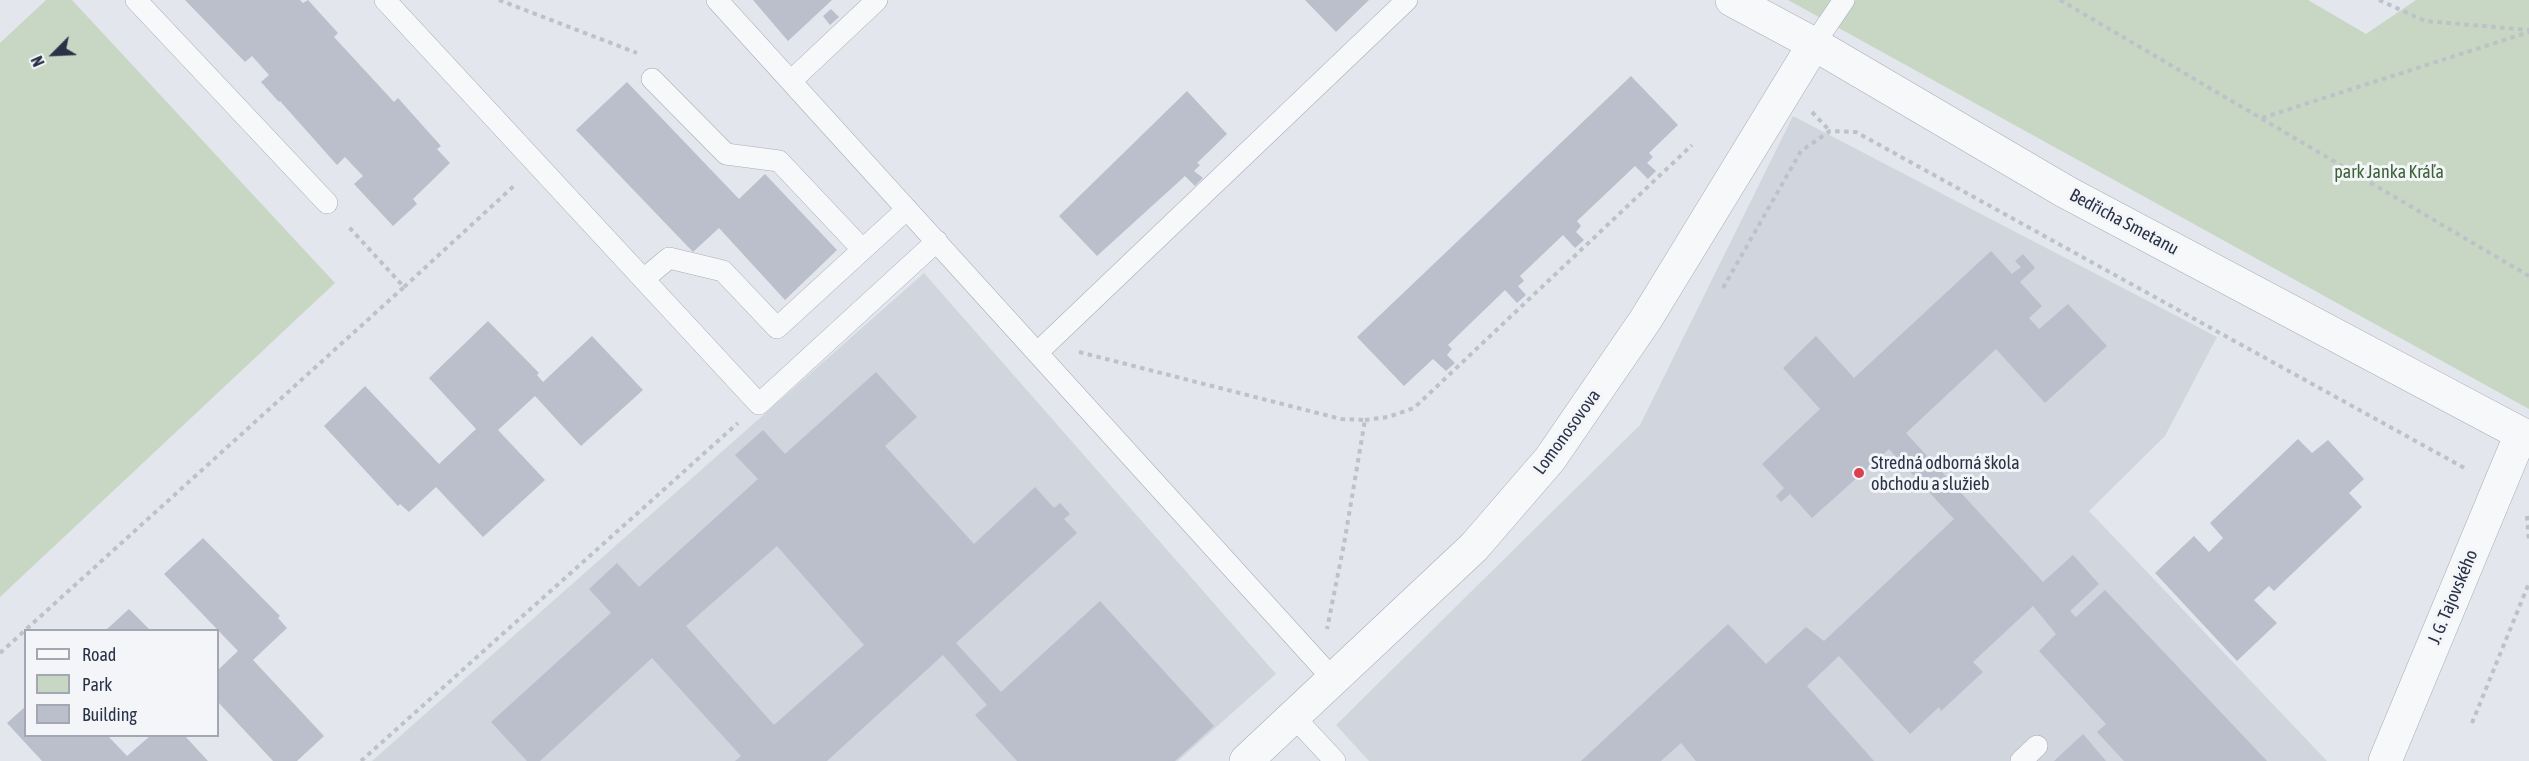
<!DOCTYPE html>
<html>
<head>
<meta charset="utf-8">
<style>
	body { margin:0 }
	#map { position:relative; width:2529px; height:761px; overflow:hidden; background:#e3e6ec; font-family:"Asap Condensed",sans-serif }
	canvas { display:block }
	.legend { position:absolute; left:24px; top:629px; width:195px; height:108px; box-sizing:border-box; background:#f3f5f9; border:2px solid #a2a7b1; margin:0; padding:8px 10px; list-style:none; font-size:18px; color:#293246 }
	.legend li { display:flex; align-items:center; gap:12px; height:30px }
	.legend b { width:30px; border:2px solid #a2a7b1 }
	.north { position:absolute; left:24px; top:24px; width:60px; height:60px; -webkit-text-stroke:4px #f3f5f9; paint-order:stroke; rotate:246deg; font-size:16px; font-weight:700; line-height:24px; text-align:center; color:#293246 }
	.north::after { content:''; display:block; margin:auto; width:21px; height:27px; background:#293246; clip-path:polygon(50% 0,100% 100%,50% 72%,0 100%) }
</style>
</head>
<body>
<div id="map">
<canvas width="2529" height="761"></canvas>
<ul class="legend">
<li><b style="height:8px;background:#f7f8fa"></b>Road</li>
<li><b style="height:16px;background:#c7d7c4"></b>Park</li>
<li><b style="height:16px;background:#babfcb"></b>Building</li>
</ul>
<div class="north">N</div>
</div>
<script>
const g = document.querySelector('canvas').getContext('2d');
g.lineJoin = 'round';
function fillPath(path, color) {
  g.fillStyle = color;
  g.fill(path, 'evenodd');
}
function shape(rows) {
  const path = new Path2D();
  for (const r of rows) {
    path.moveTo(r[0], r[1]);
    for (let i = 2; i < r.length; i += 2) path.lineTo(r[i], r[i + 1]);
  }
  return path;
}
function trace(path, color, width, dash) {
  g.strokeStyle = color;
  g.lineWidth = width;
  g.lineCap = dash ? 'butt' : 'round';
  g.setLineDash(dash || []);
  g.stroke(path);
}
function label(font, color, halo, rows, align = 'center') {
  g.font = font + ' "Asap Condensed",sans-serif';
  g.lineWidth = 6;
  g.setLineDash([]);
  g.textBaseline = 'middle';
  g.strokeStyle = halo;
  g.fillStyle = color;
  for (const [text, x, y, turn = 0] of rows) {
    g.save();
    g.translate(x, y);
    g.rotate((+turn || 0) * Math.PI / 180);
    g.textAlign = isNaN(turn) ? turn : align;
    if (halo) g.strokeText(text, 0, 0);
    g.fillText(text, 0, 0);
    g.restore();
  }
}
const built = shape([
	[1793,116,2217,337,2165,436,2089,511,2327,761,1369,761,1336,725,1640,425],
	[924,273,1276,674,1178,761,372,761]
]);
const green = shape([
	[46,0,72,0,335,283,0,597,0,43],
	[1788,0,2308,0,2366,34,2416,0,2529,0,2529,409]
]);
const building = shape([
	[185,0,300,0,303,3,308,0,338,33,334,37,394,102,398,98,441,146,437,149,450,163,413,199,417,204,393,226,354,184,363,176,345,157,337,165,280,101,279,102,261,82,269,75,252,56,245,62],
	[753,0,832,0,788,41],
	[1305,0,1369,0,1336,32],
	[831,9,839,17,830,25,823,16],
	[1631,76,1678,125,1649,153,1653,157,1647,163,1656,171,1648,179,1635,166,1577,221,1581,226,1576,232,1584,240,1575,248,1563,235,1520,276,1524,281,1518,286,1526,295,1517,303,1505,290,1448,345,1452,349,1447,355,1455,363,1446,371,1433,359,1404,386,1357,337],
	[627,82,739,199,765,174,837,250,785,300,719,228,693,252,576,130],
	[1187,91,1227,134,1197,163,1200,165,1194,171,1203,178,1195,186,1185,176,1097,256,1059,216],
	[1991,251,2012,274,2021,267,2015,261,2023,254,2035,268,2020,282,2042,306,2029,318,2039,329,2068,304,2107,346,2045,403,1996,349,1906,433,2043,582,2073,555,2099,584,2070,611,2076,617,2105,590,2267,761,2124,761,2097,732,2106,724,2039,651,2056,634,2033,606,1973,662,1983,672,1941,711,1939,707,1910,734,1839,656,1807,686,1874,761,1696,761,1681,743,1661,761,1581,761,1728,624,1766,664,1806,627,1824,641,1954,519,1889,449,1812,518,1790,494,1781,502,1776,496,1784,488,1762,464,1820,409,1783,368,1816,336,1854,378],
	[488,321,539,373,537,375,543,382,592,336,643,390,581,446,535,396,498,430,545,480,483,537,436,487,409,512,400,504,398,506,324,426,365,386,439,464,476,429,429,378],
	[876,372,917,417,885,446,974,544,1035,487,1054,508,1060,503,1070,514,1064,519,1077,533,956,643,1001,692,1100,601,1214,726,1175,761,1017,761,975,715,987,705,943,655,827,761,735,761,741,756,652,658,540,761,527,761,491,722,611,613,589,589,617,563,639,587,758,479,735,455,763,430,785,454],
	[777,546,864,645,774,725,686,626],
	[2298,439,2312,453,2328,440,2364,479,2349,493,2362,507,2274,591,2269,586,2254,600,2277,623,2237,661,2155,573,2194,536,2209,552,2223,538,2210,523],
	[203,538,280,616,278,618,287,628,253,660,324,736,297,761,273,761,218,702,218,670,238,651,164,574],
	[129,609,150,630,106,630],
	[26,706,26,736,108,736,127,756,150,736,185,736,208,761,42,761,7,723],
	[2083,734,2106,761,2054,761]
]);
const path = shape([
	[499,0,637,53],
	[2060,0,2529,276],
	[2379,0,2425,21,2529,30],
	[1812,112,1830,131],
	[2262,118,2529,32],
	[404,287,516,184],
	[1723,288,1801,151,1830,131,1856,132,2468,470],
	[1079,352,1341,419,1365,420,1344,544,1327,629],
	[1365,420,1388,417,1414,408,1692,145],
	[2527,516,2529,542],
	[0,653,404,287,347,225],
	[2472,723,2529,583],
	[361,761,738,423]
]);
const lane = shape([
	[136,0,327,203],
	[385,0,759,404,937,241],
	[717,0,1333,679],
	[1814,44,1844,0],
	[652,79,726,154,779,161,862,249],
	[791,81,877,0],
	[645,278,669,258,723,271,777,328,907,209],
	[1038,352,1407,0],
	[1294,717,1335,761],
	[2021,761,2037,746]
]);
const street = shape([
	[1732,0,1814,44,2066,192,2529,438],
	[1246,761,1474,547,1550,459,1646,319,1814,44],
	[2385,761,2521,434]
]);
const markers = [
	[1859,473,6,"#d9414f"]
];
const parkNames = [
	["park Janka Kráľa",2389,172]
];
const streetNames = [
	["Bedřicha Smetanu",2124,222,28],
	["Lomonosovova",1567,432,-54],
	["J. G. Tajovského",2453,597,-67]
];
const poiNames = [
	["Stredná odborná škola",1871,463],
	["obchodu a služieb",1871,484]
];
fillPath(built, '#d1d5de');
fillPath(green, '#c7d7c4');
fillPath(building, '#babfcb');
trace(lane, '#a7acb7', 22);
trace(street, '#a7acb7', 34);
trace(path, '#bdc1c8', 4, [4.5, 4.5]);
trace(lane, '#f7f8fa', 21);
trace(street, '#f7f8fa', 33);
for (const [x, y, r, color] of markers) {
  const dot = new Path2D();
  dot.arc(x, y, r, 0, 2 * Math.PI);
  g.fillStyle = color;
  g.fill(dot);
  trace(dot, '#f3f5f9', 2);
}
label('18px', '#3b6335', '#f3f5f9', parkNames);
label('18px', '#293246', '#f3f5f9', streetNames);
label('18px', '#293246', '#f3f5f9', poiNames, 'left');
</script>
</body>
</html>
